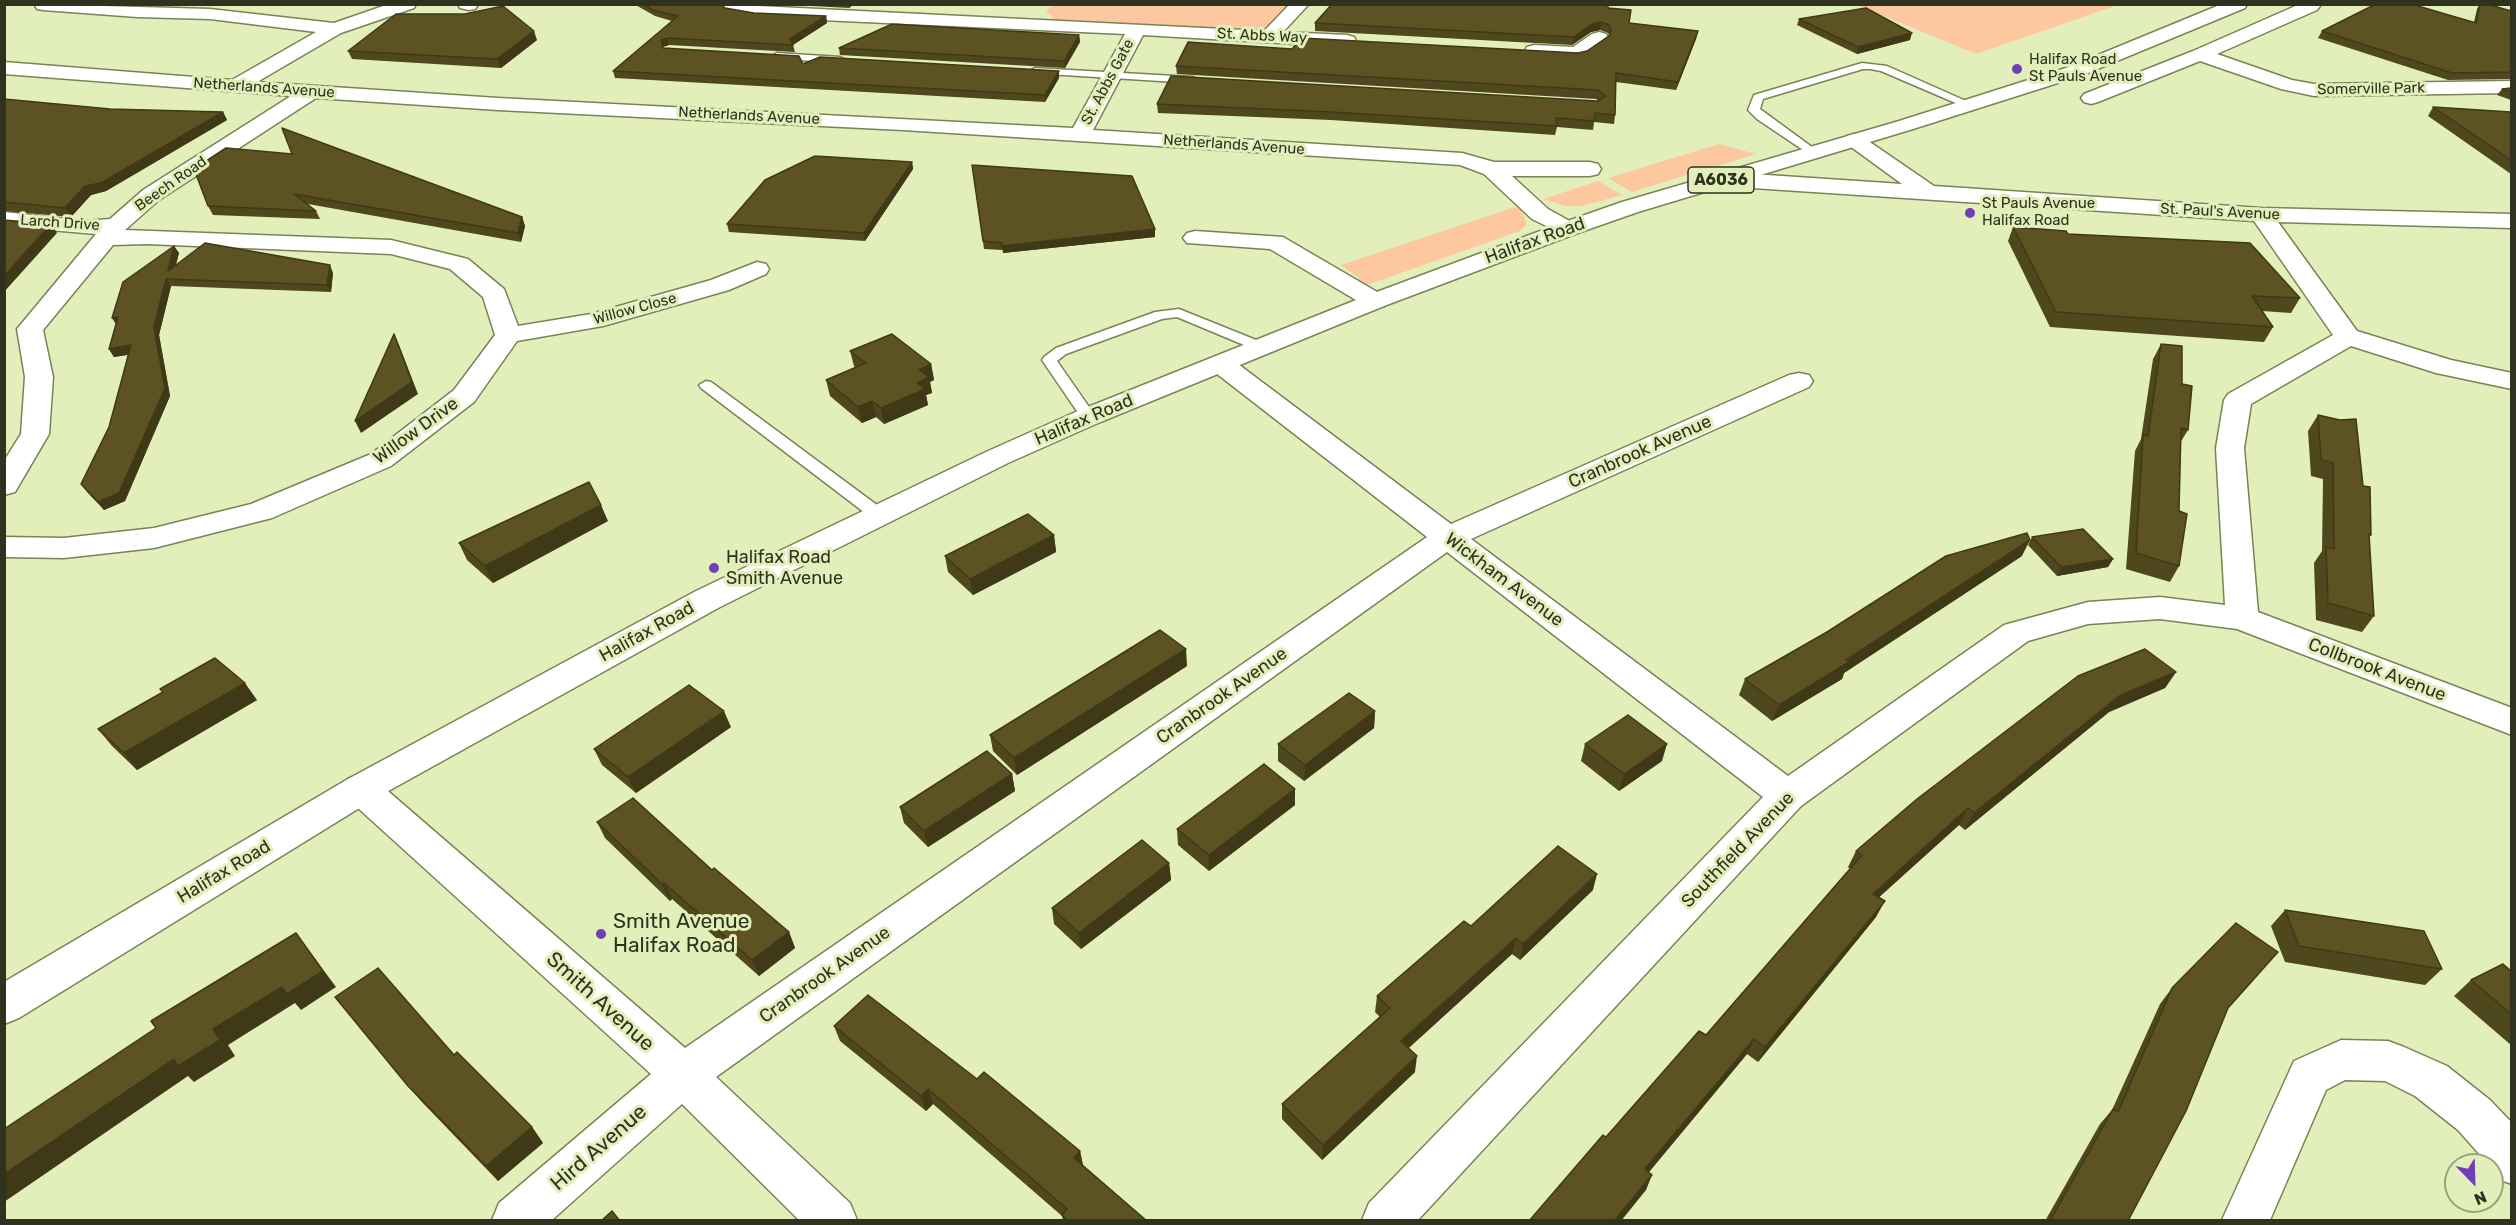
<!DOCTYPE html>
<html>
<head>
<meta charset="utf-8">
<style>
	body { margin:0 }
	#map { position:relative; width:2516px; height:1225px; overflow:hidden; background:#e3efbb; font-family:Rubik,sans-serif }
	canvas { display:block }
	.frame { position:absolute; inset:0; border:6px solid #2e321e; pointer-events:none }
	.north { position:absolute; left:2444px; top:1153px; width:60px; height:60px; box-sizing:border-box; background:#e3efbb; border:2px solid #9ba37c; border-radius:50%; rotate:157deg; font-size:16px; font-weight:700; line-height:24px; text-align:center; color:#2e321e }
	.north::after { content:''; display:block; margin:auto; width:21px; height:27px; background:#703fb7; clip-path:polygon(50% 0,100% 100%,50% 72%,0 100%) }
</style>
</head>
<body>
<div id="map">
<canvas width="2516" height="1225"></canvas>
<div class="frame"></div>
<div class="north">N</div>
</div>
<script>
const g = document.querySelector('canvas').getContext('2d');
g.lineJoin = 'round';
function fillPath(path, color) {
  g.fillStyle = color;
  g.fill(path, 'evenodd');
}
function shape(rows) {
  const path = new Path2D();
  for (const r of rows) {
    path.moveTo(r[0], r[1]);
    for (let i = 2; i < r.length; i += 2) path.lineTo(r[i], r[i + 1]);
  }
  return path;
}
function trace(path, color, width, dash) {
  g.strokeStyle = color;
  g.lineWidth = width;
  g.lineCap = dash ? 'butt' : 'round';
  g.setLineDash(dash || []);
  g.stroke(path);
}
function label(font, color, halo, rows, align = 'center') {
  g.font = font + ' Rubik,sans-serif';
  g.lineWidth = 6;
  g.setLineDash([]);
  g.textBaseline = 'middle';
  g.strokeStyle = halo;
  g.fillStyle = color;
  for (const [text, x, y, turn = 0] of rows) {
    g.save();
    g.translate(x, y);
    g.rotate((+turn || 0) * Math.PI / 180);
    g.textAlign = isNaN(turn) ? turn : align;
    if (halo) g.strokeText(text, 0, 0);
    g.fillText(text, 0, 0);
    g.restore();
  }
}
const green = shape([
	[1054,4,1290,5,1261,31,1056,21,1046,11],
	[1857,5,1857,4,2118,5,1976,54],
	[1719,144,1756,154,1632,192,1608,178],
	[1598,181,1622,195,1582,206,1565,206,1543,199],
	[1515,207,1521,210,1527,224,1520,231,1364,286,1358,277,1341,265]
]);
const service = shape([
	[777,53,840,57,845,60,840,63,773,58,772,56,777,53],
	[1862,63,1887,66,1975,105,1969,108,1965,107,1881,71,1870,69,1863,69,1763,99,1760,109,1816,150,1816,154,1812,156,1757,119,1748,110,1754,95,1862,63],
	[1035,68,1193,77,1198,80,1193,83,1031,73,1030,71,1035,68],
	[1179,309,1266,344,1268,347,1261,351,1256,350,1177,317,1162,319,1066,354,1057,361,1096,417,1088,422,1083,420,1042,360,1044,357,1056,348,1155,312,1179,309],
	[706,381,711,382,885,511,887,515,885,519,873,519,701,388,699,385,706,381]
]);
const minor = shape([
	[34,4,210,9,334,23,389,4,416,4,414,8,341,33,257,82,498,98,1073,128,1125,34,756,17,727,12,718,4,1264,31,1290,4,1309,4,1283,32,1347,35,1354,37,1356,41,1354,45,1347,47,1143,35,1093,130,1462,153,1494,162,1590,162,1598,164,1601,169,1598,174,1590,176,1512,176,1548,209,1575,224,1579,229,1575,234,1567,236,1532,219,1484,174,1460,165,903,130,498,110,316,98,159,200,125,230,391,240,468,259,504,289,518,326,591,314,711,280,757,262,766,264,769,269,766,274,729,290,603,326,517,341,474,402,391,466,272,518,154,548,64,558,4,557,4,537,64,538,154,528,251,504,371,454,454,390,495,335,483,297,450,269,391,254,147,244,113,245,43,330,53,377,49,434,15,492,4,495,4,461,21,434,25,377,17,329,96,234,4,226,4,212,85,221,110,219,143,190,291,96,4,74,4,62,232,80,316,32,210,19,137,17,43,10,37,9,34,4],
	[458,4,478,4,478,5,475,9,469,10,460,8,458,4],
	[2300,4,2320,6,2317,10,2217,54,2292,80,2314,84,2512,81,2512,93,2314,96,2281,89,2200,61,2098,102,2091,104,2084,102,2081,98,2084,94,2193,51,2300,4],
	[1599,32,1606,34,1608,38,1584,57,1534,57,1527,55,1525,51,1527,47,1534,45,1573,47,1592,34,1599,32],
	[1854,134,1861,136,1934,186,2261,208,2512,214,2512,228,2278,222,2357,331,2451,360,2512,373,2512,389,2436,373,2351,346,2251,404,2244,448,2258,612,2512,708,2512,735,2237,629,2160,619,2088,624,2028,641,1801,806,1418,1220,1362,1220,1369,1203,1763,797,1447,552,716,1077,850,1203,857,1220,799,1220,682,1104,552,1220,492,1220,499,1203,651,1074,348,799,342,789,348,779,361,775,374,779,685,1048,1427,537,1212,370,1208,364,1212,358,1221,356,1230,358,1451,524,1789,375,1799,373,1809,375,1813,381,1809,387,1471,539,1788,776,2004,625,2088,602,2160,597,2225,605,2216,448,2224,400,2228,394,2333,335,2254,221,1722,186,1714,184,1711,179,1714,174,1722,172,1902,184,1847,144,1843,140,1847,136,1854,134],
	[1195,231,1283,237,1384,296,1388,301,1384,306,1375,309,1366,306,1270,249,1187,243,1183,238,1187,233,1195,231],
	[2341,1040,2388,1041,2404,1047,2447,1066,2490,1100,2512,1123,2512,1184,2495,1178,2492,1165,2489,1165,2458,1130,2415,1096,2385,1081,2345,1080,2326,1090,2270,1220,2222,1220,2294,1061,2341,1040]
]);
const trunk = shape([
	[2222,4,2247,4,2245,8,2083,75,1913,129,1638,212,1575,234,1384,306,1098,423,1008,463,720,607,374,799,19,1018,4,1024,4,982,348,779,696,591,988,451,1078,411,1366,296,1559,224,1622,202,1899,121,2069,67,2222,4]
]);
const wall = shape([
	[634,4,721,4,725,8,754,13,826,16,827,23,793,45,795,52,669,45,663,47,663,48,803,64,1059,78,1045,102,615,78,613,71,672,21,655,16],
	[774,4,854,4,849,8],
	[2480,4,2487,4,2511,11,2511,79,2448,80,2318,38,2322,31,2474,22,2477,9],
	[1608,8,1629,23,1698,31,1696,39,1676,90,1616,82,1615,115,1614,124,1594,122,1593,130,1557,127,1555,135,1331,120,1158,113,1157,104,1597,101,1598,100,1596,99,1177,74,1176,66,1292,49,1578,53,1587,51,1609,35,1608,33,1600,30,1591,32,1572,45,1315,31,1315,23],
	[465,14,537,40,501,68,352,59,348,51],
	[1799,19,1910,40,1857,54,1797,25],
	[1079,35,1080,42,1065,68,840,55,839,48],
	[2511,88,2511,100,2497,95,2502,89],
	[4,99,110,109,223,112,227,120,106,191,91,195,71,217,4,211],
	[2433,107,2511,112,2511,174,2428,116],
	[912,162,913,169,865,241,729,232,727,224],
	[972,165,1155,237,1003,253,1003,250,984,249],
	[194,169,522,217,525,226,521,242,308,204,316,211,320,219,213,215,208,206],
	[2013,227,2068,234,2300,298,2291,313,2262,311,2273,327,2264,342,2050,327,2008,241],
	[174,246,179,253,176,265,333,273,331,292,171,286,159,335,170,396,125,501,104,510,87,492,81,484,109,427,128,355,114,357,109,349],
	[2161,344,2188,430,2180,443,2179,511,2179,566,2170,582,2126,569,2135,451,2141,439,2153,359],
	[850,351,931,364,934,380,930,382,932,393,926,395,928,405,884,424,876,417,862,423,830,396,826,380,856,368,854,366],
	[2318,415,2363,486,2371,535,2369,538,2374,616,2362,632,2316,620,2314,563,2322,551,2323,479,2311,476,2308,431],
	[608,521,493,583,467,560,459,543],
	[1054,535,1056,552,973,595,948,572,945,556],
	[2032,537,2113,559,2108,567,2057,576,2028,545],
	[2022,556,1844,673,1842,679,1772,721,1739,695,1745,679],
	[1187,666,1017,775,993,751,990,735],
	[2176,672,2165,688,2109,712,1965,830,1959,825,1879,897,1876,917,1758,1062,1747,1054,1649,1172,1646,1190,1606,1137,1706,1035,1850,869,1848,867,1856,851],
	[160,689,257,700,137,770,112,746,98,729,163,693],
	[1375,711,1374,728,1304,781,1278,761,1278,744],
	[731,727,636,793,602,765,594,749],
	[1585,744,1662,761,1619,791,1581,761],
	[1012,774,1015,791,928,847,904,823,900,807],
	[1295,789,1295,805,1209,871,1178,845,1177,829],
	[597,822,712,870,789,932,795,948,759,976,672,899,670,901,605,838],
	[1169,863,1171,880,1081,949,1054,924,1052,908],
	[1593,890,1520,960,1512,954,1408,1048,1415,1072,1322,1160,1282,1119,1282,1104,1380,1017,1375,1012,1377,996,1471,926],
	[2285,910,2442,969,2425,985,2285,962,2271,926],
	[2511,971,2511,1045,2454,996,2471,980],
	[2172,988,2227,1009,2128,1221,2045,1221,2100,1124,2112,1110,2160,1004],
	[335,997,454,1055,532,1127,543,1143,498,1181,421,1101],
	[834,1026,977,1079,1080,1151,1083,1165,1147,1221,1063,1221,1062,1216,933,1104,926,1111,840,1041]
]);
const shadedWall = shape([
	[848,4,854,4,849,8],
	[826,16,827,23,791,46,790,39],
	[1601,22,1600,30,1591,32,1572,45,1574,37,1592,24],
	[534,31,537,40,501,68,497,59],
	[1698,31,1696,39,1676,90,1678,82],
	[1912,33,1910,40,1857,54,1858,47],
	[1079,35,1080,42,1065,68,1064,61],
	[667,38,669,45,663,47,665,54,661,40],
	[1059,71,1059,78,1045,102,1045,95],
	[223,112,227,120,106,191,91,195,71,217,65,208,85,186],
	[912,162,913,169,865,241,864,233],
	[522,217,525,226,521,242,518,233],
	[51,224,57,233,4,292,4,276],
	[1155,229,1155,237,1003,253,1002,246],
	[174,246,179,253,172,278,168,271],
	[330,265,333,273,331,292,327,285],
	[166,279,171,286,159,335,170,396,125,501,104,510,98,502,154,327],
	[118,317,117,326,112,318],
	[394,334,399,345,418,394,361,433,355,421],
	[131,345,136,353,114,357,109,349],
	[931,364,934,380,930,382,932,393,926,395,928,405,884,424,881,408,917,383,919,370],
	[872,401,876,417,862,423,858,407],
	[601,505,608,521,493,583,485,566],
	[1054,535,1056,552,973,595,970,579],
	[2030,540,2022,556,1844,673,1842,679,1772,721,1779,705],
	[2113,559,2108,567,2057,576,2061,567],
	[1186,649,1187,666,1017,775,1014,758],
	[2176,672,2165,688,2109,712,1965,830,1974,813,2119,696],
	[245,683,257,700,137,770,124,753],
	[724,711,731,727,636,793,628,777],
	[1375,711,1374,728,1304,781,1305,765],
	[1667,744,1662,761,1619,791,1624,774],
	[1012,774,1015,791,928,847,924,831],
	[1295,789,1295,805,1209,871,1209,855],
	[1968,808,1959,825,1865,910,1873,894],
	[1169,863,1171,880,1081,949,1079,933],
	[1597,874,1593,890,1520,960,1523,944],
	[664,883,672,899,670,901,662,884],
	[1885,901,1876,917,1758,1062,1765,1047],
	[789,932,795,948,759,976,752,960],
	[296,933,336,987,301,1010,295,1003,228,1045,235,1056,194,1082,188,1076,4,1202,4,1174,213,1029],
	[1516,938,1512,954,1399,1057,1401,1041],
	[1754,1039,1747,1054,1639,1184,1645,1169],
	[1417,1056,1415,1072,1322,1160,1323,1145],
	[928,1089,933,1104,926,1111,921,1096],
	[532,1127,543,1143,498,1181,486,1166],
	[1080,1151,1083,1166,1074,1158],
	[1652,1175,1646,1190,1621,1221,1614,1221]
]);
const building = shape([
	[644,4,721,4,725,8,754,13,826,16,790,39,793,45,667,38,661,40,663,48,799,56,803,64,820,57,1059,71,1045,95,613,71,678,16,653,10,644,4],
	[1332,4,1608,4,1608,8,1631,10,1629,23,1698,31,1678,82,1616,73,1615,115,1595,113,1594,121,1556,118,1557,126,1331,112,1157,104,1171,76,1597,101,1606,96,1598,90,1176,66,1188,42,1292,49,1302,38,1578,53,1587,51,1609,36,1611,31,1609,25,1601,22,1592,24,1574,37,1315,23,1332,4],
	[2376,4,2411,4,2476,23,2480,4,2487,4,2511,11,2511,72,2452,73,2322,31,2376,4],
	[503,6,534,31,497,59,348,51,396,14,465,14,503,6],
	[1866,8,1912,33,1858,47,1799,19,1866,8],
	[892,24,1079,35,1064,61,839,48,892,24],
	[2511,88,2511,92,2502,89,2511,88],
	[4,99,110,109,223,112,101,183,85,186,65,208,4,202,4,99],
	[2433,107,2511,112,2511,160,2433,107],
	[282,128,522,217,518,233,294,194,316,211,208,206,194,169,226,148,292,154,282,128],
	[815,156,912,162,864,233,727,224,765,180,815,156],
	[972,165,1132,176,1155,229,1002,246,1002,243,983,241,972,165],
	[4,220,51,224,4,276,4,220],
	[2013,227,2066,231,2068,234,2250,243,2300,298,2252,296,2273,327,2056,312,2013,227],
	[205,243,330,265,327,285,166,279,154,327,165,388,119,493,98,502,81,484,109,427,131,345,109,349,118,317,112,318,123,282,174,246,168,271,205,243],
	[394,334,412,382,355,421,394,334],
	[892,334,931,364,919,370,929,377,917,383,925,389,881,408,872,401,858,407,826,380,866,363,850,351,892,334],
	[2161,344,2182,346,2182,384,2192,386,2188,430,2181,428,2179,511,2187,514,2179,566,2136,553,2143,435,2148,436,2161,344],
	[2318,415,2340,420,2356,419,2363,486,2370,487,2371,535,2369,534,2374,616,2328,603,2326,547,2334,549,2333,463,2321,460,2318,415],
	[589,482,601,505,485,566,459,543,589,482],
	[1028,514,1054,535,970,579,945,556,1028,514],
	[2083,529,2113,559,2061,567,2032,537,2083,529],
	[2027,533,2030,540,1846,660,1849,662,1779,705,1745,679,1827,632,1946,556,2027,533],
	[1160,630,1186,649,1014,758,990,735,1160,630],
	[2145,649,2176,672,2119,696,1974,813,1968,808,1873,894,1885,901,1765,1047,1754,1039,1645,1169,1652,1175,1614,1221,1529,1221,1603,1135,1606,1137,1699,1031,1706,1035,1862,855,1856,851,1917,799,2078,676,2145,649],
	[215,658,245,683,124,753,98,729,163,692,160,689,215,658],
	[689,685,724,711,628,777,594,749,689,685],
	[1349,693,1375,711,1305,765,1278,744,1349,693],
	[1628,715,1667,744,1624,774,1585,744,1628,715],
	[987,751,1012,774,924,831,900,807,987,751],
	[1264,764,1295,789,1209,855,1177,829,1264,764],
	[633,798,712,870,714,868,789,932,752,960,664,883,662,884,597,822,633,798],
	[1142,840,1169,863,1079,933,1052,908,1142,840],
	[1558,846,1597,874,1523,944,1516,938,1401,1041,1417,1056,1323,1145,1282,1104,1390,1008,1377,996,1464,921,1471,926,1558,846],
	[2285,910,2424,931,2442,969,2299,946,2285,910],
	[2236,923,2278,952,2228,1008,2186,1111,2128,1221,2050,1221,2113,1109,2118,1112,2172,988,2236,923],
	[296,933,323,971,287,994,282,987,213,1029,220,1040,178,1066,174,1059,4,1174,4,1129,156,1028,151,1021,296,933],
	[2503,964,2511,971,2511,1014,2471,980,2503,964],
	[378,968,454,1055,457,1052,532,1127,486,1166,408,1086,335,997,378,968],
	[868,995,977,1079,984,1072,1080,1151,1074,1158,1147,1221,1068,1221,1062,1215,1067,1209,928,1089,921,1096,834,1026,868,995],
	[612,1211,620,1221,601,1221,612,1211]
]);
const markers = [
	[2017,69,6,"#703fb7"],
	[1970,213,6,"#703fb7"],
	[714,568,6,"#703fb7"],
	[601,934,6,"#703fb7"]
];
const farStreetnames = [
	["St. Abbs Way",1262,36,3],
	["St. Abbs Gate",1108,82,-62],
	["Netherlands Avenue",264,88,4],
	["Somerville Park",2371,89,-1],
	["Netherlands Avenue",749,116,3],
	["Netherlands Avenue",1234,145,4],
	["Beech Road",171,184,-35],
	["St. Paul's Avenue",2220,212,3],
	["Larch Drive",60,223,4],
	["Willow Close",635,309,-15]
];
const farPoinames = [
	["Halifax Road",2029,60],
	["St Pauls Avenue",2029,77],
	["St Pauls Avenue",1982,204],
	["Halifax Road",1982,221]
];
const shields = [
	[1721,180,66]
];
const shieldNames = [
	["A6036",1721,180]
];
const streetNames = [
	["Halifax Road",1535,241,-20],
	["Halifax Road",1084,420,-23],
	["Willow Drive",416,431,-36],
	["Cranbrook Avenue",1640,452,-24],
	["Wickham Avenue",1504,580,37],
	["Halifax Road",647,632,-29],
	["Collbrook Avenue",2377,670,21],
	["Cranbrook Avenue",1222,696,-35],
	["Southfield Avenue",1738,850,-46],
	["Halifax Road",224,872,-31],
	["Cranbrook Avenue",825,975,-35]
];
const poiNames = [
	["Halifax Road",726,558],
	["Smith Avenue",726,579]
];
const nearPoinames = [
	["Smith Avenue",613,922],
	["Halifax Road",613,946]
];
const nearStreetnames = [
	["Smith Avenue",600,1002,42],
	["Hird Avenue",599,1148,-41]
];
fillPath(green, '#fdc79f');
trace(service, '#798354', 3);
trace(minor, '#798354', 3);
trace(trunk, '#798354', 3);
fillPath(service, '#fff');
fillPath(minor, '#fff');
fillPath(trunk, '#fff');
fillPath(wall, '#4f471d');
fillPath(shadedWall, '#403918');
fillPath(building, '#5c5222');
trace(building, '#403918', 1.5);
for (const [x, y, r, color] of markers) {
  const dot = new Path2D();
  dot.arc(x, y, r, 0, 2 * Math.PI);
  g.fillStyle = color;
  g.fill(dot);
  trace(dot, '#e3efbb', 2);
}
label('15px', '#2e321e', '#e3efbb', farStreetnames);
label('15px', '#2e321e', '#e3efbb', farPoinames, 'left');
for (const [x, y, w] of shields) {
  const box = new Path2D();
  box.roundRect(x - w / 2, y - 13, w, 26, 4.5);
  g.fillStyle = '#e3efbb';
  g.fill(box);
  trace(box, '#2e321e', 1.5);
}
label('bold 16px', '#2e321e', null, shieldNames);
label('18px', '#2e321e', '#e3efbb', streetNames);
label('18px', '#2e321e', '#e3efbb', poiNames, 'left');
label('21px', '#2e321e', '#e3efbb', nearPoinames, 'left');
label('21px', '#2e321e', '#e3efbb', nearStreetnames);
</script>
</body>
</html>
